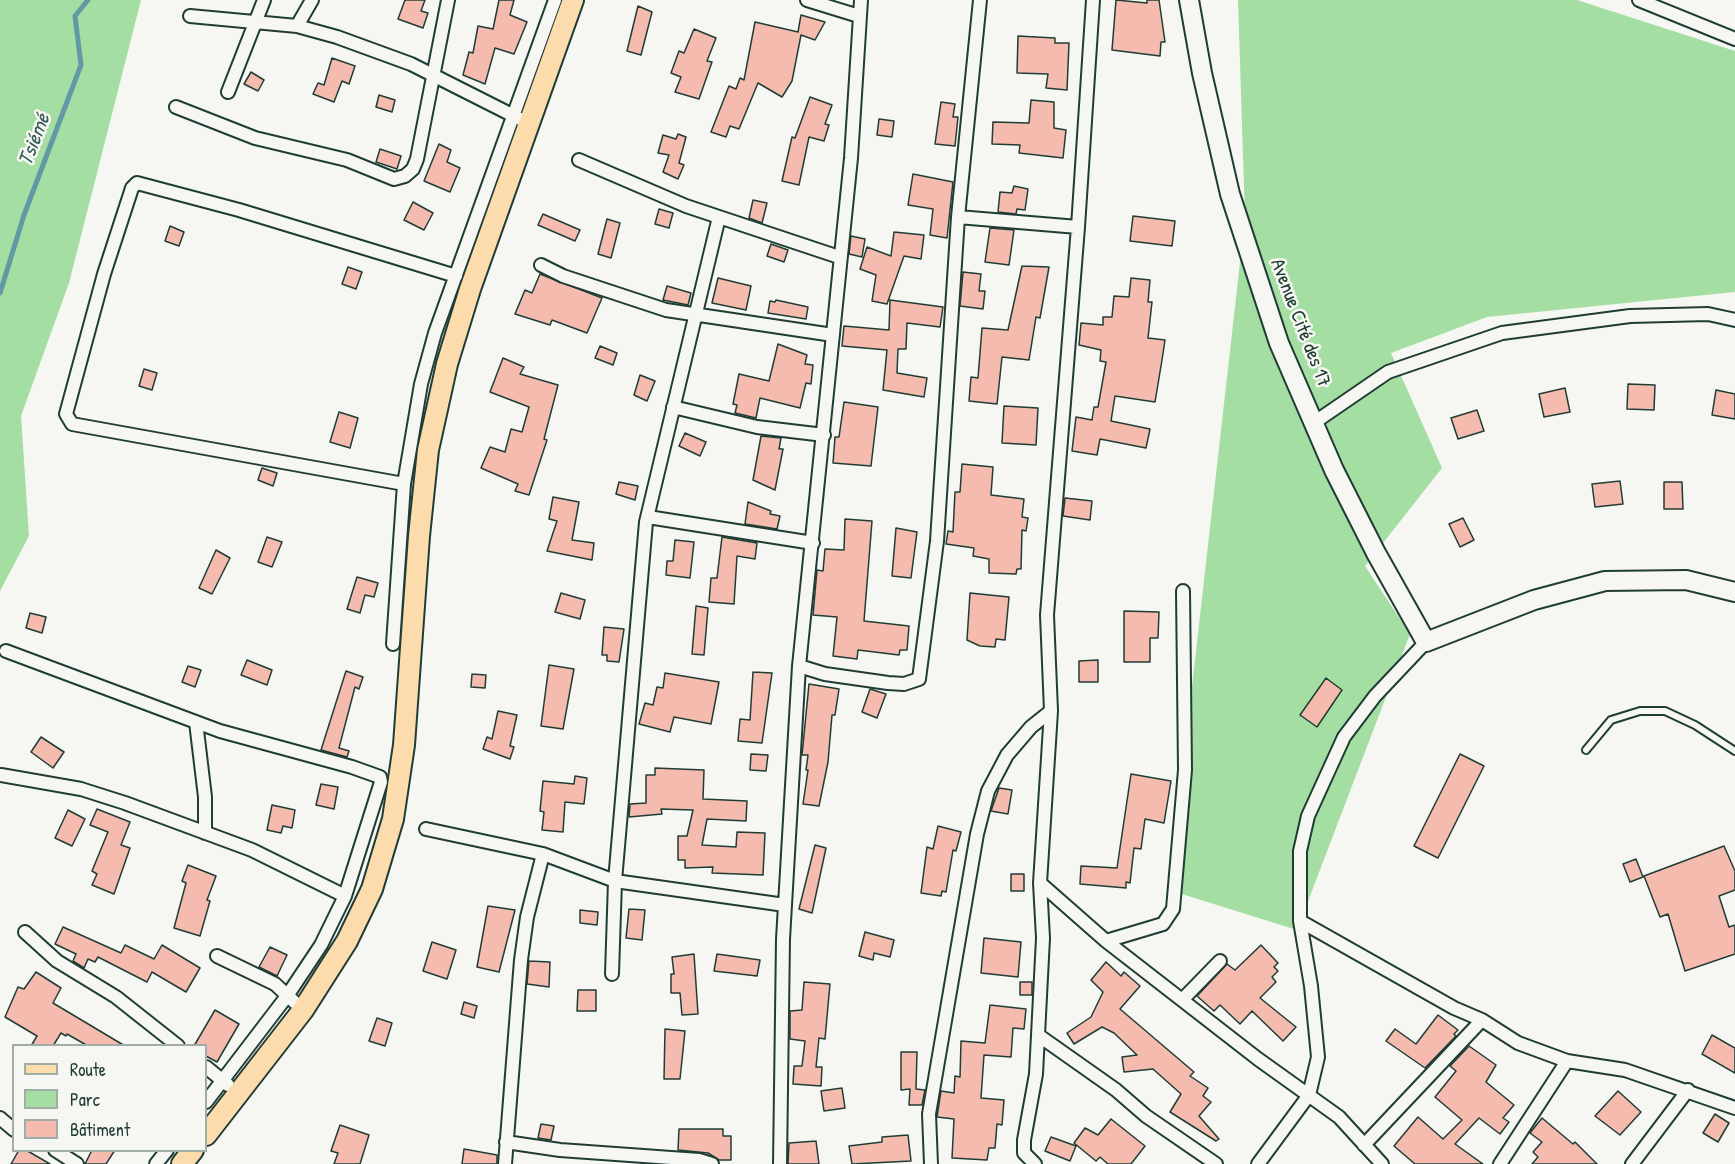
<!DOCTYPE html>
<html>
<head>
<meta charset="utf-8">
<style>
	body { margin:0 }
	#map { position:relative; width:1735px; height:1164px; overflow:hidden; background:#f6f6f2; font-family:"Patrick Hand",sans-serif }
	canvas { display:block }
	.legend { position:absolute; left:12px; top:1044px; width:195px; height:108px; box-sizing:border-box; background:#f6f6f2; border:2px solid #a0aca6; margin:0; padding:8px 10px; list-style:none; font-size:18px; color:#1f3d34 }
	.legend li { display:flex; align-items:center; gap:12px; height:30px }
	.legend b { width:30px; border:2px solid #a0aca6 }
</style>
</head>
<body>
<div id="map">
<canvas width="1735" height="1164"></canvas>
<ul class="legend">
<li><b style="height:8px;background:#fcdcac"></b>Route</li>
<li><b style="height:16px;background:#a5dea3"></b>Parc</li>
<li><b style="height:16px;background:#f5bbaf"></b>Bâtiment</li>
</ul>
</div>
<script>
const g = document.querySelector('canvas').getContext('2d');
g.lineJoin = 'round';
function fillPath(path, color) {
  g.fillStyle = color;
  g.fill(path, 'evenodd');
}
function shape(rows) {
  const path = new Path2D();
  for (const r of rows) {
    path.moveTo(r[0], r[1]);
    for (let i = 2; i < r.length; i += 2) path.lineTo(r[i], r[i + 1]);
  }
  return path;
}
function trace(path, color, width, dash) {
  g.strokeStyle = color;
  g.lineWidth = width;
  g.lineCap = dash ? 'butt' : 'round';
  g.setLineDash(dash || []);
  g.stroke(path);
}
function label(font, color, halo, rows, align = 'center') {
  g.font = font + ' "Patrick Hand",sans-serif';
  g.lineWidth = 5;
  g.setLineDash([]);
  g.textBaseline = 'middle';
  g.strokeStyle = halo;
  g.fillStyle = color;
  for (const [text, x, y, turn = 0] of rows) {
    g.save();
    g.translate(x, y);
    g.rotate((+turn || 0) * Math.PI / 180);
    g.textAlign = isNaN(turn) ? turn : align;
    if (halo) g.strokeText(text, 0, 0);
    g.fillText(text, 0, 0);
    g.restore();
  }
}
const green = shape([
	[0,0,141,0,69,283,21,416,29,536,0,591],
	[1238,0,1577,0,1735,51,1735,292,1487,317,1391,353,1442,468,1365,566,1410,634,1297,930,1169,890,1245,218]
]);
const stream = shape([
	[0,293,24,215,81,65,75,16,88,0]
]);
const building = shape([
	[405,0,425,0,421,11,428,13,423,28,398,19,405,0],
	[499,0,514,0,510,15,527,22,514,54,495,48,485,84,463,75,469,52,473,53,478,26,493,29,499,0],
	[1116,0,1147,3,1147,0,1159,0,1165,42,1161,42,1160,56,1112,50,1116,0],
	[638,6,652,12,641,55,627,51,638,6],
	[801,15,825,22,815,40,801,35,792,81,782,97,758,83,739,129,730,126,726,137,711,132,729,86,736,89,740,78,744,80,755,22,798,32,801,15],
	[694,29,716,38,707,61,712,62,699,99,675,92,681,77,671,73,679,51,684,53,694,29],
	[1018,36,1055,38,1055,43,1069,43,1067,90,1046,88,1048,74,1017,73,1018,36],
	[332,58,355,66,349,84,342,81,334,102,313,94,318,83,324,85,332,58],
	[251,72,264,80,258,91,244,84,251,72],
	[379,95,395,100,392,112,376,107,379,95],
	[810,97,832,105,825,124,829,125,824,141,809,137,799,185,782,181,792,137,795,138,810,97],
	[1031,100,1054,102,1054,128,1066,130,1063,158,1019,153,1020,145,992,144,993,122,1029,123,1031,100],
	[941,102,955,104,953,117,958,117,955,146,935,144,941,102],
	[879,119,894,121,892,137,877,135,879,119],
	[678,134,686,137,679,163,684,165,678,179,663,172,669,155,658,153,663,135,676,139,678,134],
	[439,144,451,150,447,162,460,168,450,192,424,181,439,144],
	[380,149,401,156,397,169,376,162,380,149],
	[913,174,953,182,947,238,930,235,933,209,908,205,913,174],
	[1014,186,1028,189,1025,210,1017,209,1016,214,998,212,1000,192,1012,193,1014,186],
	[753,200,767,203,762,223,749,218,753,200],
	[413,202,433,213,424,230,404,220,413,202],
	[659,209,673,213,669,228,655,224,659,209],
	[543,214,580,230,575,241,538,225,543,214],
	[1133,216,1175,221,1172,246,1130,241,1133,216],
	[607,219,620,223,611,258,598,254,607,219],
	[170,226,184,232,179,246,165,241,170,226],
	[990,228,1014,230,1009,265,985,262,990,228],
	[894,232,924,235,921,259,904,256,887,304,872,301,876,275,860,269,867,247,891,256,894,232],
	[851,236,865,239,862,257,849,254,851,236],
	[771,244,788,250,784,262,767,256,771,244],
	[1022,266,1049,267,1040,318,1036,317,1029,360,1002,357,997,404,969,401,971,377,978,378,982,328,1008,330,1022,266],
	[348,267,362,272,356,289,342,284,348,267],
	[963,272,981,274,979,291,985,291,983,309,960,306,963,272],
	[540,274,602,298,587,333,552,320,550,325,515,314,525,290,532,293,540,274],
	[718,278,751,286,746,310,712,303,718,278],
	[1131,278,1150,280,1148,302,1152,302,1148,338,1165,340,1162,360,1155,402,1115,396,1111,421,1150,429,1146,448,1100,439,1097,455,1072,451,1076,417,1092,420,1094,407,1098,407,1106,362,1100,361,1101,350,1079,345,1081,323,1103,325,1103,317,1112,317,1114,296,1129,297,1131,278],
	[667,286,691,293,688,305,663,300,667,286],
	[776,300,808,307,806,319,768,313,770,301,775,302,776,300],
	[890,300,943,307,940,327,907,323,906,349,898,349,897,373,927,378,924,397,883,390,887,350,842,346,844,326,889,330,890,300],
	[778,344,807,355,805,364,813,365,811,384,806,383,800,408,760,398,756,418,735,413,737,405,733,404,739,374,769,381,778,344],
	[600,346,617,353,613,365,595,358,600,346],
	[503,358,524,367,520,374,558,385,544,439,547,440,529,495,515,491,518,484,481,468,490,447,505,452,511,429,522,432,529,407,490,392,503,358],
	[144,369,157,373,152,390,139,386,144,369],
	[640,375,655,381,647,401,634,395,640,375],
	[1628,384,1655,385,1654,410,1627,409,1628,384],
	[1565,388,1570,412,1544,417,1539,394,1565,388],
	[1716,390,1735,394,1735,419,1712,415,1716,390],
	[844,402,878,407,871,466,833,463,835,437,839,437,844,402],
	[1004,406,1038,408,1036,445,1002,443,1004,406],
	[1477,410,1484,431,1458,439,1451,418,1477,410],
	[339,412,358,418,350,448,330,442,339,412],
	[685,433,706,442,700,456,679,446,685,433],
	[761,436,781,438,779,449,783,449,775,490,753,480,761,436],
	[962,464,993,467,991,495,1024,499,1022,517,1028,518,1026,531,1022,530,1021,569,1017,569,1016,574,989,573,989,559,973,556,974,548,946,544,948,531,953,532,955,492,960,492,962,464],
	[262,468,277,473,273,486,258,480,262,468],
	[1620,481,1623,504,1595,507,1592,484,1620,481],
	[619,482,638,486,635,500,616,494,619,482],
	[1664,482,1682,482,1683,509,1664,509,1664,482],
	[553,497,579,502,572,540,594,543,592,560,547,551,557,521,549,519,553,497],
	[1065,498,1092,501,1090,520,1063,516,1065,498],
	[748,502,771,511,770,514,780,516,777,529,745,524,748,502],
	[1463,518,1474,540,1460,547,1449,524,1463,518],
	[845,519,872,521,864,621,909,626,907,650,900,650,899,655,858,650,857,659,833,656,837,617,813,615,817,570,823,571,825,549,844,550,845,519],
	[896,528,917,532,911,578,892,576,896,528],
	[267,537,282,542,272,567,258,562,267,537],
	[722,537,757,543,755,559,737,556,734,604,709,602,711,578,717,578,722,537],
	[675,540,694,542,690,578,666,575,667,561,673,561,675,540],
	[216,550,230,558,212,594,199,588,216,550],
	[357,577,378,583,374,597,365,595,360,613,347,609,357,577],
	[561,593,585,600,580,619,555,612,561,593],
	[970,593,1009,597,1005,640,996,639,995,647,980,646,967,640,970,593],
	[696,606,708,608,704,655,692,654,696,606],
	[1124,611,1159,612,1158,638,1150,638,1150,662,1124,662,1124,611],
	[30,613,46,617,42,633,26,628,30,613],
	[604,627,624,629,619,662,607,661,607,655,602,655,604,627],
	[247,660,272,670,267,685,241,675,247,660],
	[1098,660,1098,682,1079,682,1079,661,1098,660],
	[549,665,574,669,563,729,541,726,549,665],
	[188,666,201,670,195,687,182,682,188,666],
	[346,671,363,677,359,689,355,687,339,748,349,751,347,757,321,750,346,671],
	[753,672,772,673,762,743,738,741,740,719,750,720,753,672],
	[665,673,719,682,711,724,674,717,670,732,639,724,645,703,653,705,657,687,663,688,665,673],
	[472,674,486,675,485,688,471,687,472,674],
	[1326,678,1342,690,1317,727,1300,715,1326,678],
	[809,684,839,689,835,715,832,715,828,762,819,806,803,804,808,770,806,770,808,755,802,755,809,684],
	[870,689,886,694,877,718,862,712,870,689],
	[498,711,517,715,510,746,514,747,510,759,483,749,487,737,492,739,498,711],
	[41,737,64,752,53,768,31,752,41,737],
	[751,754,768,755,766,771,750,770,751,754],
	[1460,754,1484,766,1438,858,1414,846,1460,754],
	[655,768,704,770,703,799,747,801,746,821,707,819,702,845,736,847,737,832,765,833,763,875,712,873,713,867,685,868,685,860,678,860,678,836,687,836,693,810,661,809,662,814,629,817,630,804,646,803,646,775,655,775,655,768],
	[1131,774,1171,781,1164,823,1145,819,1141,849,1134,848,1130,883,1126,882,1126,888,1080,884,1081,866,1117,868,1131,774],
	[575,776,587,778,584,804,565,802,563,832,542,830,544,812,540,811,543,781,574,784,575,776],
	[321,784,338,787,334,809,316,805,321,784],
	[999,788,1012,790,1008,814,991,811,999,788],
	[272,805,295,810,292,828,283,826,281,833,267,830,272,805],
	[97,809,130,822,121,845,130,848,114,894,92,885,97,874,92,871,108,832,90,825,97,809],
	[68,810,85,819,72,846,55,838,68,810],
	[938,826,961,832,956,851,953,850,946,892,942,891,941,896,921,893,927,847,933,849,938,826],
	[815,845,826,848,812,913,799,909,815,845],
	[1724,846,1735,871,1735,890,1719,896,1729,927,1735,925,1735,954,1685,971,1668,914,1660,917,1644,876,1724,846],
	[1636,859,1643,877,1630,882,1623,864,1636,859],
	[188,865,216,876,207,900,210,901,200,936,174,928,186,883,182,881,188,865],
	[1011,874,1024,874,1024,891,1011,891,1011,874],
	[488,906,515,910,499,972,477,967,488,906],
	[629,909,645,910,642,940,626,938,629,909],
	[580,910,598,912,597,925,580,923,580,910],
	[63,927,121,953,125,945,154,959,162,945,200,968,186,992,152,972,147,982,98,957,95,962,88,959,84,968,73,961,76,954,55,944,63,927],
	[865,932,894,940,890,957,874,953,873,960,859,956,865,932],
	[984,938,1021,942,1018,977,981,973,984,938],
	[432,942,456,950,447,979,423,971,432,942],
	[1261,945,1278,963,1274,967,1278,971,1272,977,1276,982,1260,998,1296,1027,1283,1041,1252,1011,1240,1024,1220,1005,1214,1011,1197,996,1227,964,1235,970,1261,945],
	[270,947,287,955,277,976,259,967,270,947],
	[694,954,698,1014,682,1015,680,993,671,993,671,974,674,974,672,957,694,954],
	[717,954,760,960,757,976,714,971,717,954],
	[529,961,550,962,549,987,527,984,529,961],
	[1106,962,1121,976,1124,972,1140,986,1120,1009,1194,1072,1190,1076,1208,1088,1203,1096,1211,1102,1199,1116,1219,1139,1216,1141,1170,1112,1181,1094,1153,1069,1124,1072,1122,1057,1137,1055,1114,1033,1102,1027,1074,1044,1067,1033,1091,1017,1103,992,1091,980,1106,962],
	[36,972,61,988,53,1003,125,1046,88,1046,67,1034,66,1036,61,1033,53,1046,31,1046,37,1036,5,1017,18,987,24,989,36,972],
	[804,982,830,984,825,1039,819,1038,816,1067,822,1067,821,1086,793,1084,794,1066,802,1066,805,1041,790,1039,790,1011,802,1010,804,982],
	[1020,982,1032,982,1032,995,1020,995,1020,982],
	[578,990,596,990,596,1011,577,1011,578,990],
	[464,1002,477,1006,474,1018,461,1014,464,1002],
	[990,1005,1026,1009,1024,1029,1013,1028,1011,1057,984,1055,981,1098,1004,1100,1002,1125,997,1124,995,1148,989,1148,987,1160,952,1158,954,1119,937,1117,941,1091,954,1093,955,1076,960,1077,961,1041,985,1043,990,1005],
	[215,1010,239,1024,217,1062,206,1056,206,1046,194,1046,215,1010],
	[1438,1015,1458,1030,1454,1034,1456,1036,1425,1068,1386,1041,1395,1029,1416,1044,1438,1015],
	[377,1018,392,1023,385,1046,369,1041,377,1018],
	[665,1029,685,1031,680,1079,664,1079,665,1029],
	[1712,1035,1735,1048,1735,1073,1702,1054,1712,1035],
	[1469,1046,1496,1065,1486,1082,1514,1105,1503,1118,1509,1122,1500,1134,1479,1118,1455,1144,1483,1164,1415,1164,1394,1146,1418,1117,1443,1139,1462,1120,1435,1097,1456,1071,1450,1066,1469,1046],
	[901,1052,917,1052,916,1089,925,1090,922,1105,909,1105,910,1089,901,1090,901,1052],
	[842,1088,845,1108,824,1111,821,1091,842,1088],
	[1618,1091,1641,1112,1620,1135,1595,1116,1618,1091],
	[1715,1114,1729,1123,1718,1142,1703,1133,1715,1114],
	[1542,1118,1573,1144,1575,1142,1597,1164,1532,1164,1538,1157,1533,1152,1542,1142,1530,1133,1542,1118],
	[1111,1119,1145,1146,1131,1164,1108,1164,1100,1157,1096,1161,1074,1143,1085,1128,1098,1135,1111,1119],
	[541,1124,554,1126,551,1140,538,1138,541,1124],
	[340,1125,369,1135,360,1164,334,1164,338,1153,331,1151,340,1125],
	[679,1129,723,1129,723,1136,731,1136,731,1160,719,1160,708,1153,678,1150,679,1129],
	[908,1135,911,1161,852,1164,849,1146,882,1142,882,1137,908,1135],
	[1051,1137,1076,1146,1070,1161,1045,1151,1051,1137],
	[816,1141,819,1164,788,1164,789,1143,816,1141],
	[464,1149,497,1155,497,1164,462,1164,464,1149],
	[19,1150,26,1150,50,1164,11,1164,19,1150],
	[92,1150,115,1150,106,1164,85,1164,92,1150]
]);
const lane = shape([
	[1586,750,1611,720,1640,711,1665,711,1695,725,1735,751]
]);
const street = shape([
	[807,0,859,16],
	[1639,0,1735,39],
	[190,16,297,26,337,37,411,64,520,119],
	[297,26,312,0],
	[228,92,264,0],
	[176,107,255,138,347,160,394,179,405,176,413,169,417,159,448,0],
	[579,160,686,206,839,257],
	[958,217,1078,227],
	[541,265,563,276,666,310,833,335],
	[673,407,757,427,824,435],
	[1315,422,1388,372,1502,333,1630,316,1708,314,1735,320],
	[404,484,72,424,66,414,104,274,132,188,137,183,239,210,456,276],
	[648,517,813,543],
	[393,644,404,484,421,384,435,333,555,0],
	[6,651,220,731,352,767,380,777,381,782,345,896,321,945,287,996,206,1102],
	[799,666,825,674,888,683,904,684,919,679,937,541,958,217,980,0],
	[196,722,205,797,205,833],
	[1,775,81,789,125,803,252,850,345,896],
	[426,829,543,854,615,881,785,905],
	[1040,883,1106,941,1258,1059,1339,1117,1382,1164],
	[1300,921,1454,1008,1482,1020,1518,1043,1567,1061,1625,1070,1735,1108],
	[25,932,57,961,116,997,178,1046],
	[1106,941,1163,924,1173,909,1185,770,1183,591],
	[217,956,275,984,303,1010],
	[612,974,615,881,646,522,719,217],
	[1183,999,1220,961],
	[1038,1035,1116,1090,1146,1116,1216,1164],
	[206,1067,228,1085],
	[0,1118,14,1130],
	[506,1142,560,1150,699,1160,712,1164],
	[1364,1145,1482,1020],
	[55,1150,77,1164],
	[156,1164,167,1150],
	[505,1164,521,960,527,917,543,854],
	[780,1164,783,939,799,666,851,158,861,0],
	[931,1164,929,1114,977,834,988,791,1007,755,1031,727,1051,711],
	[1035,1164,1024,1153,1024,1140,1036,1074,1043,938,1040,883,1051,711,1047,615,1078,227,1093,0],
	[1258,1164,1309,1095,1318,1057,1311,986,1300,921,1300,851,1308,816,1344,737,1375,696,1426,642],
	[1500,1164,1567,1061],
	[1632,1164,1688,1090]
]);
const secondary = shape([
	[1189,0,1202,73,1230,194,1279,343,1334,470,1376,553,1426,642,1534,600,1605,581,1686,580,1735,592]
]);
const primary = shape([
	[206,1135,303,1010,347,941,372,889,393,819,404,745,419,536,428,450,447,364,470,289,573,0],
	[182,1164,193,1150]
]);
const streetNames = [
	["Avenue Cité des 17",1300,323,69]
];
const waterNames = [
	["Tsiémé",35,140,-69]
];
fillPath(green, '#a5dea3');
trace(stream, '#6299a4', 5);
fillPath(building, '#f5bbaf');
trace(building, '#1f3d34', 1.5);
trace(lane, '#1f3d34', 10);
trace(street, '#1f3d34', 16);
trace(secondary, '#1f3d34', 22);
trace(primary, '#1f3d34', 24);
trace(lane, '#f6f6f2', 6);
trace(street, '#f6f6f2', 12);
trace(secondary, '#f6f6f2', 18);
trace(primary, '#fcdcac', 20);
label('20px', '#1f3d34', '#f6f6f2', streetNames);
label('italic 21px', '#355c59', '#f6f6f2', waterNames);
</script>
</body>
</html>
